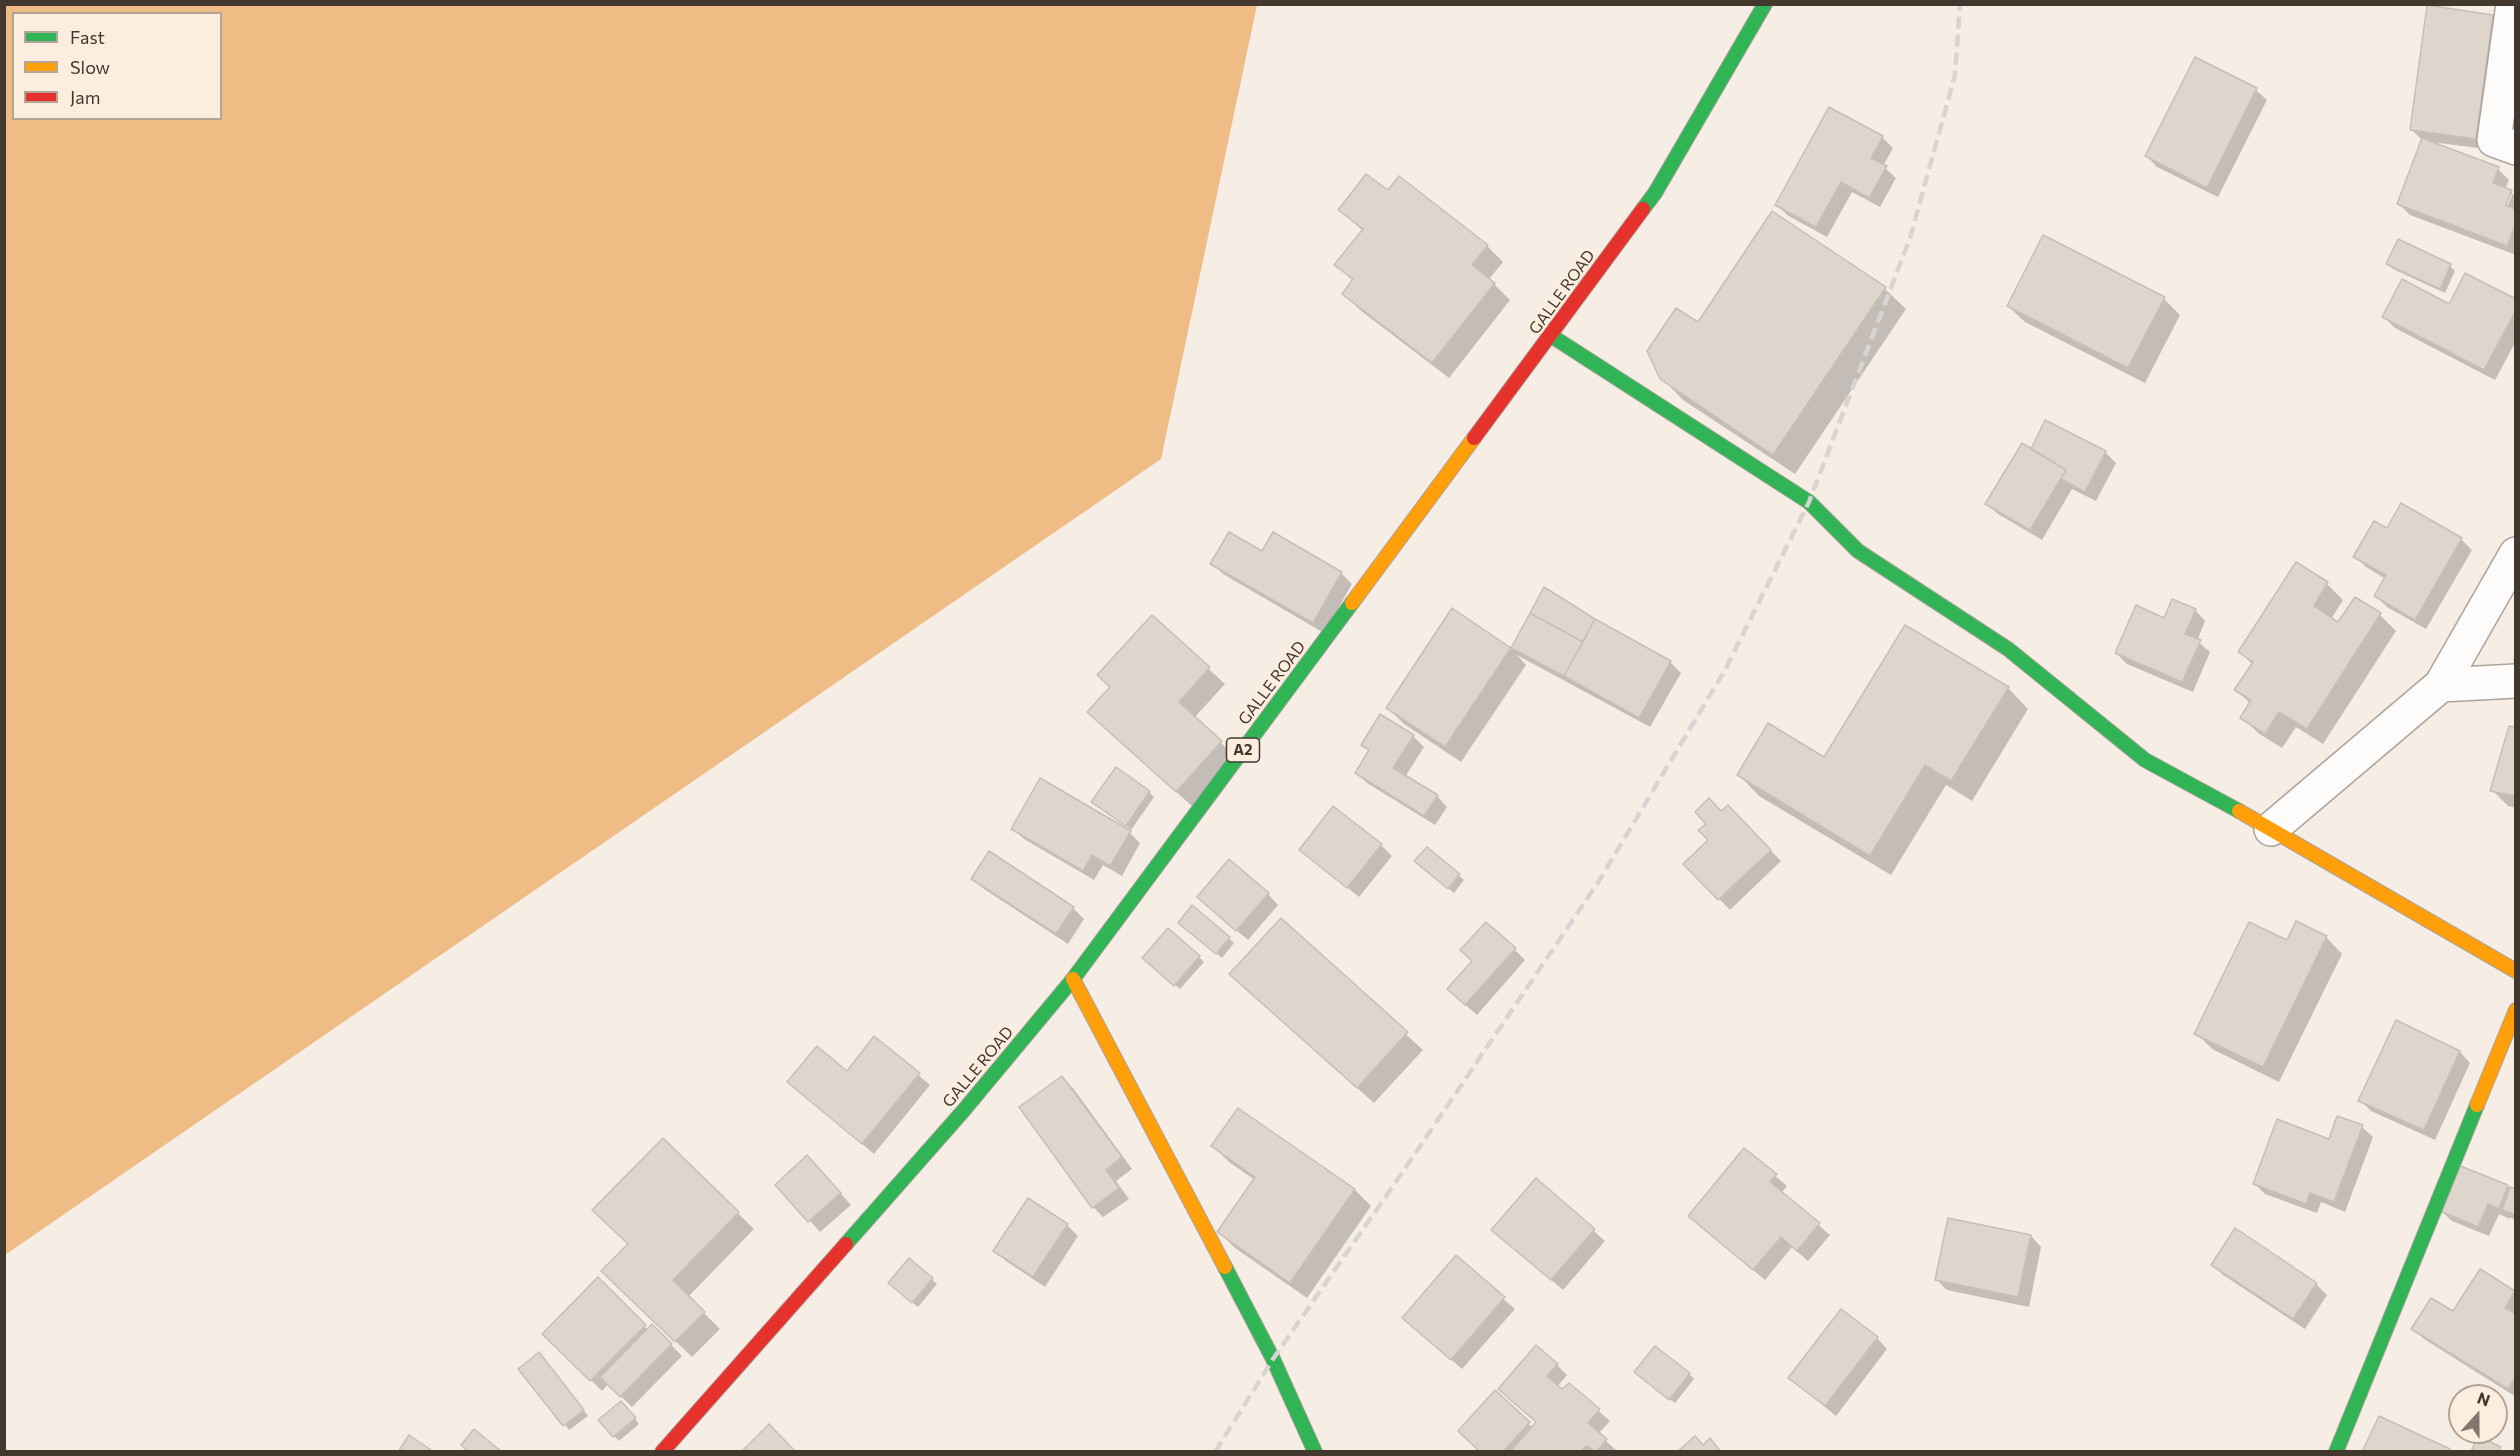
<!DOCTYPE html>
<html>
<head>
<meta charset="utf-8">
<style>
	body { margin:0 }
	#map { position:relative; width:2520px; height:1456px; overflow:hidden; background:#f6ede5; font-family:Commissioner,sans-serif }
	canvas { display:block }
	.frame { position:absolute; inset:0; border:6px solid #42382e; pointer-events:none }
	.legend { position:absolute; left:12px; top:12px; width:210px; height:108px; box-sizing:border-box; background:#fdedde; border:2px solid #b2a598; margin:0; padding:8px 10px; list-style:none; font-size:18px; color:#42382e }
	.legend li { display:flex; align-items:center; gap:12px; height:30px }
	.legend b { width:30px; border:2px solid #b2a598 }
	.north { position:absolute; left:2448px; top:1384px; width:60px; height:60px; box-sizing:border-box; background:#fdedde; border:2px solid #b2a598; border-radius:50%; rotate:21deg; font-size:16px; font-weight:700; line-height:24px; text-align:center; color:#42382e }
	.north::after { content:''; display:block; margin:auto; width:21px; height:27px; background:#81776e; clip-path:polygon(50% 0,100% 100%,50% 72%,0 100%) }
</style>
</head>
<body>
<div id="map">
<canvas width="2520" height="1456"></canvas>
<div class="frame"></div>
<ul class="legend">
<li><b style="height:8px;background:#30b455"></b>Fast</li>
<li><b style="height:8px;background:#ff9f0a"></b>Slow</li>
<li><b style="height:8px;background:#e5322d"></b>Jam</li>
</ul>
<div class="north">N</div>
</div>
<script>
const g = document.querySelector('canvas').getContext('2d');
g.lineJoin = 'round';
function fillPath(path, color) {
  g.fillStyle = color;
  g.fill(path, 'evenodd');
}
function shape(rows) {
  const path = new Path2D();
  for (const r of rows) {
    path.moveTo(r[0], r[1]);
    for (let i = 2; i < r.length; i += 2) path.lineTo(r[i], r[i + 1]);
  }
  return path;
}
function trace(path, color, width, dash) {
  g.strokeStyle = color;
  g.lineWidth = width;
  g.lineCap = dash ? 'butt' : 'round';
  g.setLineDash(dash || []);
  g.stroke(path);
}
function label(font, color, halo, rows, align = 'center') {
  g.font = font + ' Commissioner,sans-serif';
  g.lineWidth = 5;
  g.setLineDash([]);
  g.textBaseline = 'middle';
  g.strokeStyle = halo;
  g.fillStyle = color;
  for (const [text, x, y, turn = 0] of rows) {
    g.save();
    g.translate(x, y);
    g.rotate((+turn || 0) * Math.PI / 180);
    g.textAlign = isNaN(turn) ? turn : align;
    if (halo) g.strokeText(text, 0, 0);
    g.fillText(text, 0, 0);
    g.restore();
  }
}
const water = shape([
	[5,4,1257,4,1257,5,1161,459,5,1255],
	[14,14,220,14,220,118,14,118]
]);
const shadow = shape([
	[2492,16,2503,27,2486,149,2431,142,2498,169,2509,180,2505,189,2516,196,2516,255,2410,215,2399,204,2423,141,2412,130],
	[2509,195,2512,195,2505,213,2502,212],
	[2256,90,2267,100,2218,197,2157,167,2147,156],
	[1882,137,1893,148,1883,166,1896,178,1880,207,1852,192,1827,237,1787,215,1777,204],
	[1388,192,1487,246,1503,262,1489,279,1510,300,1449,378,1360,310,1344,294,1353,281,1336,265,1363,231,1340,210],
	[1773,213,1885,289,1906,309,1795,474,1683,400,1662,378],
	[2388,264,2450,266,2455,271,2445,293,2393,269],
	[2164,299,2180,315,2145,383,2025,322,2008,306],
	[2516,301,2516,341,2495,380,2395,328,2384,317,2450,306],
	[2046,422,2105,452,2116,463,2096,501,2072,489,2042,540,1998,514,1987,504,2032,451],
	[2387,530,2461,539,2472,550,2426,629,2387,607,2376,596,2386,579,2366,567,2355,556],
	[1274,534,1341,573,1352,584,1324,633,1223,574,1212,564,1263,553],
	[2296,564,2327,584,2343,600,2331,619,2339,624,2380,615,2396,631,2323,744,2296,727,2282,748,2258,733,2242,717,2251,704,2236,690,2253,665,2240,652],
	[1544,589,1670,662,1681,673,1650,727,1517,655,1526,665,1461,762,1404,724,1388,708,1453,610,1512,650],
	[2195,610,2205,621,2197,641,2210,652,2193,692,2127,664,2116,653,2165,620],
	[1152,617,1225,684,1194,718,1237,758,1193,807,1105,728,1111,688],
	[2516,646,2516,665,2513,662],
	[2008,688,2028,709,1972,801,1946,785,1891,875,1759,796,1739,775,1825,759],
	[2516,729,2516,808,2508,806,2492,790],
	[1413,736,1424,747,1405,777,1437,796,1447,807,1435,825,1367,783,1356,773,1370,751,1363,745],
	[1149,792,1154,797,1131,830,1093,802],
	[1728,807,1781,861,1730,910,1686,864,1711,840,1722,813],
	[1013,828,1130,833,1140,843,1122,876,1103,865,1094,880,1024,839],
	[1381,845,1392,856,1359,897,1301,850],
	[1427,849,1464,880,1454,893,1421,866],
	[973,878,1073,908,1084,919,1068,944,984,889],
	[1268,894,1278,905,1248,940,1210,908],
	[1193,907,1234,943,1222,958,1185,928],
	[1281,920,1423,1050,1374,1103,1247,990],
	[2326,937,2342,954,2279,1082,2212,1049,2196,1033,2288,942],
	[1515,950,1525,960,1477,1015,1460,1000],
	[1199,957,1204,962,1180,989,1149,963],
	[875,1038,930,1085,874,1154,789,1082,847,1073],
	[2460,1052,2470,1063,2435,1140,2371,1111,2360,1100],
	[1062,1078,1073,1088,1132,1169,1116,1181,1129,1199,1103,1217,1093,1207],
	[1239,1110,1355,1190,1371,1206,1307,1298,1235,1248,1219,1232,1255,1180,1229,1162,1213,1146],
	[2362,1127,2373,1137,2345,1212,2321,1202,2317,1213,2265,1194,2254,1183,2330,1140],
	[663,1140,754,1229,688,1297,720,1329,692,1357,603,1271,630,1244],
	[1744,1150,1787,1186,1781,1193,1830,1235,1808,1261,1792,1247,1765,1280,1690,1216],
	[818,1168,851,1205,820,1232,777,1185],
	[1536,1180,1605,1241,1563,1290,1504,1240],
	[2507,1186,2516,1191,2516,1221,2510,1217,2510,1219,2499,1214,2489,1236,2452,1221,2441,1211],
	[1029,1200,1067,1225,1078,1236,1045,1287,1006,1261,995,1251],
	[2235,1230,2316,1284,2327,1295,2305,1329,2223,1275,2213,1264],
	[2031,1236,2041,1247,2029,1307,1947,1290,1937,1280],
	[1456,1258,1515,1309,1462,1369,1415,1328],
	[909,1261,937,1284,918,1307,895,1288],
	[598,1280,648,1330,652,1326,682,1356,632,1407,608,1384,602,1391,544,1334],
	[2514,1292,2516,1397,2424,1339,2413,1328],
	[1877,1338,1887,1349,1836,1416,1790,1378],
	[544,1359,588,1416,569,1430,520,1369],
	[1557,1365,1567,1375,1557,1387,1562,1391,1569,1385,1610,1421,1598,1434,1617,1451,1481,1452,1495,1392,1533,1428,1537,1423,1511,1400],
	[1689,1374,1694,1379,1675,1403,1641,1377],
	[626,1408,639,1424,619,1441,614,1436]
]);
const building = shape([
	[2427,5,2493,15,2476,139,2410,130,2427,5],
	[2195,57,2257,88,2207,188,2145,156,2195,57],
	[1829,107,1883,136,1871,158,1887,166,1869,198,1841,182,1816,227,1775,205,1829,107],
	[2422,138,2499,167,2493,183,2512,190,2506,206,2516,209,2516,223,2507,246,2397,204,2422,138],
	[1366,174,1388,190,1399,176,1488,245,1472,265,1495,283,1432,363,1342,294,1353,279,1334,265,1363,229,1338,210,1366,174],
	[1772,211,1886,287,1773,455,1660,379,1647,351,1676,308,1698,322,1772,211],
	[2043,235,2165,297,2128,368,2007,306,2043,235],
	[2398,239,2451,264,2440,289,2386,264,2398,239],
	[2465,273,2516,299,2516,310,2484,370,2382,317,2402,279,2449,304,2465,273],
	[2045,420,2106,451,2085,492,2061,479,2066,470,2031,449,2045,420],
	[2022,443,2066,470,2030,530,1985,504,2022,443],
	[2401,503,2462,538,2415,620,2374,596,2386,575,2353,557,2374,521,2387,528,2401,503],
	[1229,532,1262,551,1273,532,1342,572,1313,623,1210,564,1229,532],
	[2296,562,2328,582,2314,606,2338,622,2355,597,2381,613,2307,729,2279,712,2265,734,2240,718,2251,700,2234,690,2253,662,2238,652,2296,562],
	[1544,587,1595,619,1583,642,1530,613,1544,587],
	[2172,599,2196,609,2185,634,2201,640,2182,682,2115,653,2136,605,2164,618,2172,599],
	[1452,608,1511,648,1445,747,1386,708,1452,608],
	[1530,613,1583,642,1564,676,1511,648,1530,613],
	[1152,615,1210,667,1179,702,1222,741,1176,792,1087,712,1110,687,1097,675,1152,615],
	[1595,619,1671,661,1639,718,1564,676,1595,619],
	[1905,625,2009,687,1951,781,1925,765,1870,856,1737,775,1768,723,1824,757,1905,625],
	[1380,714,1414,735,1393,768,1438,795,1424,816,1355,773,1369,750,1361,745,1380,714],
	[2509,726,2516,727,2516,796,2490,791,2509,726],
	[1116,767,1150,791,1126,826,1091,802,1116,767],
	[1040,778,1131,831,1110,866,1092,855,1083,871,1011,829,1040,778],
	[1709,798,1721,811,1728,805,1771,850,1718,900,1683,864,1708,840,1698,830,1706,824,1695,812,1709,798],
	[1333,806,1382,844,1347,888,1299,850,1333,806],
	[1427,847,1460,874,1448,889,1414,861,1427,847],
	[989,851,1074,907,1056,934,971,879,989,851],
	[1229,859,1269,893,1236,931,1197,897,1229,859],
	[1192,905,1230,937,1216,954,1178,923,1192,905],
	[1281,918,1408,1032,1357,1088,1229,974,1281,918],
	[2296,921,2327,936,2263,1067,2194,1034,2249,922,2287,940,2296,921],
	[1486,922,1516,948,1465,1005,1447,989,1472,961,1460,950,1486,922],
	[1168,928,1200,956,1174,986,1142,958,1168,928],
	[2396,1020,2460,1051,2424,1130,2358,1101,2396,1020],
	[874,1036,920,1073,862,1144,787,1082,817,1046,847,1071,874,1036],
	[1062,1076,1122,1157,1106,1170,1119,1188,1092,1208,1019,1107,1062,1076],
	[1238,1108,1355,1189,1290,1283,1217,1232,1255,1177,1211,1146,1238,1108],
	[2337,1116,2363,1125,2334,1202,2310,1193,2306,1204,2253,1184,2277,1119,2329,1139,2337,1116],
	[663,1138,739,1212,673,1280,705,1312,675,1342,601,1271,628,1244,592,1210,663,1138],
	[1744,1148,1777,1174,1770,1182,1820,1223,1797,1251,1781,1237,1753,1270,1688,1216,1744,1148],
	[807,1155,841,1193,808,1222,775,1185,807,1155],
	[2458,1165,2508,1185,2499,1209,2488,1204,2478,1227,2440,1211,2458,1165],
	[1536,1178,1595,1229,1551,1280,1491,1230,1536,1178],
	[2510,1187,2516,1189,2516,1215,2502,1210,2510,1187],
	[1028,1198,1068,1224,1033,1277,993,1251,1028,1198],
	[1948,1218,2031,1235,2018,1297,1935,1280,1948,1218],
	[2235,1228,2317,1283,2293,1319,2211,1265,2235,1228],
	[1456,1255,1505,1297,1451,1360,1402,1318,1456,1255],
	[909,1258,933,1278,912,1303,888,1283,909,1258],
	[2480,1269,2515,1291,2505,1308,2516,1314,2516,1377,2508,1389,2411,1329,2431,1298,2453,1311,2480,1269],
	[598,1277,646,1325,590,1381,542,1334,598,1277],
	[1841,1309,1878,1337,1825,1406,1788,1378,1841,1309],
	[652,1324,672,1344,620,1397,600,1377,652,1324],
	[1536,1345,1558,1364,1547,1376,1562,1389,1569,1383,1600,1409,1588,1423,1607,1439,1596,1452,1586,1446,1581,1452,1510,1452,1536,1422,1498,1389,1536,1345],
	[1655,1346,1690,1373,1669,1400,1634,1372,1655,1346],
	[539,1352,584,1410,563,1426,518,1369,539,1352],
	[1495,1390,1530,1422,1503,1452,1480,1452,1458,1431,1495,1390],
	[621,1401,636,1418,613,1437,598,1420,621,1401],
	[2379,1416,2450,1449,2449,1452,2362,1452,2379,1416],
	[769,1424,796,1452,741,1452,769,1424],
	[474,1429,502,1452,468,1452,461,1445,474,1429],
	[409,1435,434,1452,398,1452,409,1435],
	[1695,1436,1703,1445,1710,1438,1721,1452,1677,1452,1695,1436],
	[2478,1436,2501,1447,2498,1452,2471,1452,2478,1436]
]);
const street = shape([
	[2513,4,2494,140,2516,148],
	[2441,685,2516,554],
	[2271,829,2441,685,2516,681]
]);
const fast = shape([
	[1643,209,1655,193,1765,4],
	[1550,335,1809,502,1858,551,2008,649,2145,760,2239,811],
	[846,1244,964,1110,1073,979,1352,603],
	[1225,1267,1273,1359,1315,1452],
	[2336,1452,2477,1105]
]);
const slow = shape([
	[1352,603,1474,438],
	[2239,811,2516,971],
	[1073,979,1225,1267],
	[2477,1105,2516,1010]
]);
const jam = shape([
	[1474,438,1643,209],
	[662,1452,846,1244]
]);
const rail = shape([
	[1215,1452,1273,1359,1402,1173,1599,881,1725,670,1809,502,1910,238,1955,75,1960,4]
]);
const shields = [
	[1243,750,33]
];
const shieldNames = [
	["A2",1243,750]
];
const streetNames = [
	["GALLE ROAD",1562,292,-54],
	["GALLE ROAD",1272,683,-53],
	["GALLE ROAD",978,1067,-50]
];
fillPath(water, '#efbc86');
fillPath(shadow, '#0003');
fillPath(building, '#ded5cc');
trace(building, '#c7bfb7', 1.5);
trace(street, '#aca39c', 36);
trace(fast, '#aca39c', 16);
trace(slow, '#aca39c', 16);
trace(jam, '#aca39c', 16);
trace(street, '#fefcfb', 33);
trace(fast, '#30b455', 14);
trace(slow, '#ff9f0a', 14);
trace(jam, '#e5322d', 14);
trace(rail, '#d7d4d1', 4.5, [12, 6]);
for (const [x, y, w] of shields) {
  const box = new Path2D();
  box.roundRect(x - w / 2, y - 12, w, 24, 4.5);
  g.fillStyle = '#fdedde';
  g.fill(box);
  trace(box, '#42382e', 1.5);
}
label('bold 15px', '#42382e', null, shieldNames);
label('16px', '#42382e', '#fdedde', streetNames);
</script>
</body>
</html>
